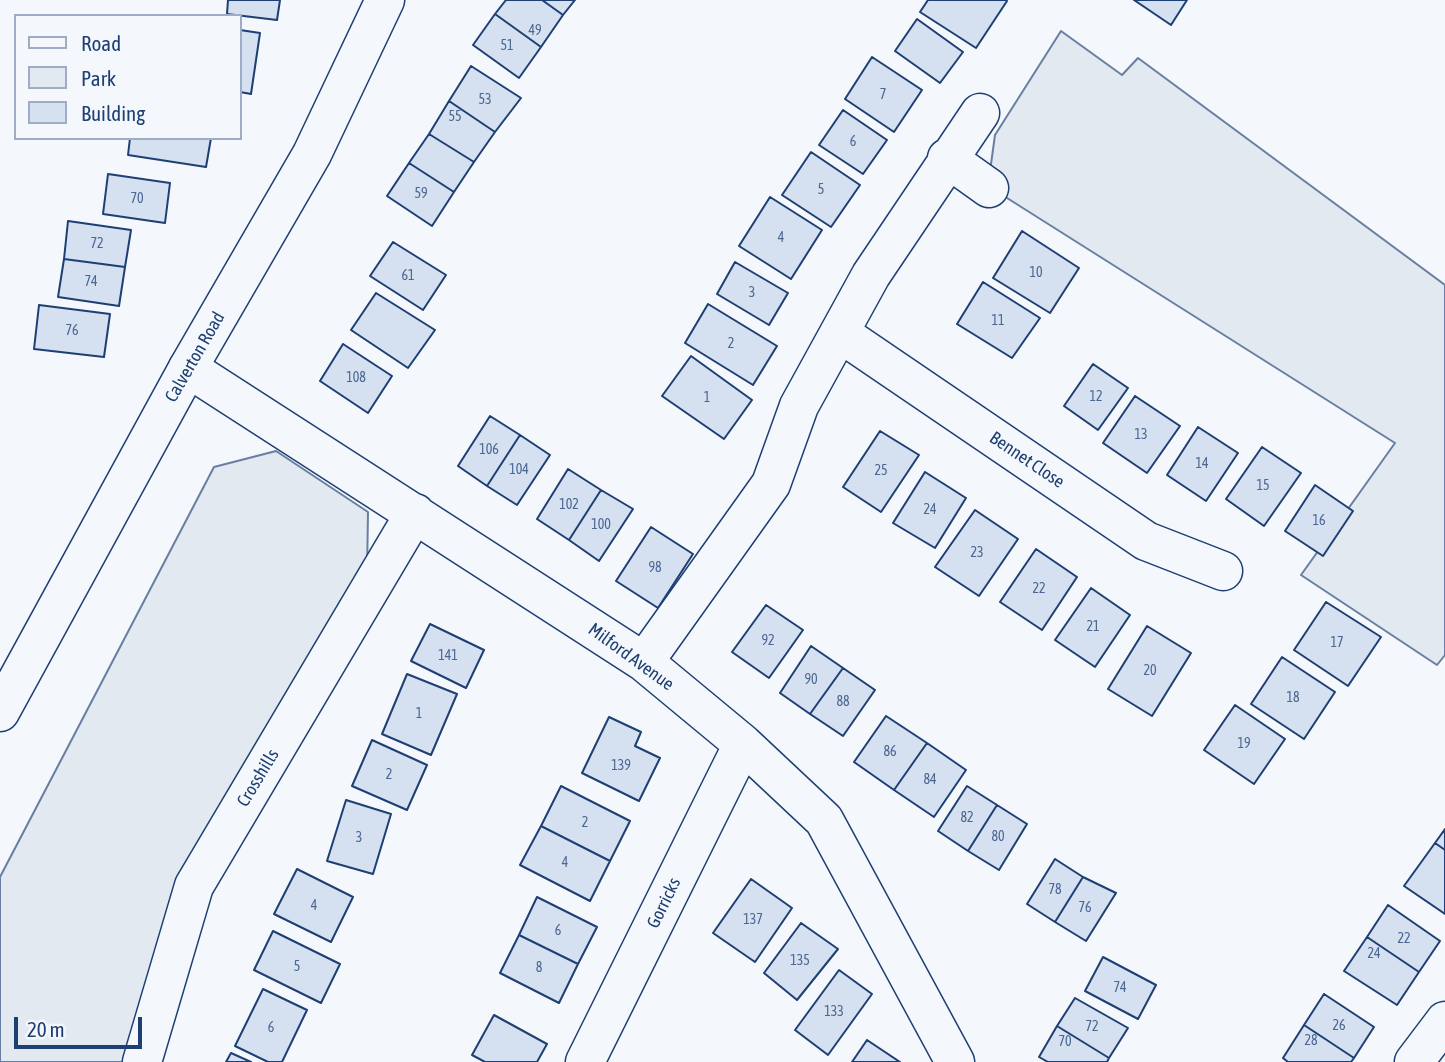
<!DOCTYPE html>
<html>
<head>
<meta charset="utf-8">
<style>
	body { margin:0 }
	#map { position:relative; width:1445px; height:1062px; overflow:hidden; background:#f4f7fb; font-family:"Asap Condensed",sans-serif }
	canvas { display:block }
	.legend { position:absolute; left:14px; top:14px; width:228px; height:126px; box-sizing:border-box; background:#f4f7fb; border:2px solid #9eadc5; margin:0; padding:9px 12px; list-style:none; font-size:21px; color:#1d3f73 }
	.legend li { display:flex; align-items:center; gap:14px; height:35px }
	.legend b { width:35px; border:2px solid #9eadc5 }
	.scale { position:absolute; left:14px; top:1017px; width:128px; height:32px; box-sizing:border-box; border:4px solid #1d3f73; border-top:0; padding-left:9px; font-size:21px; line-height:24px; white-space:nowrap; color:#1d3f73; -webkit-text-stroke:5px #f4f7fb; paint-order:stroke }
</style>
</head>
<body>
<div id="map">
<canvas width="1445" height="1062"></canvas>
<ul class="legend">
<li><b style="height:9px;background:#f4f7fb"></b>Road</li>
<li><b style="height:19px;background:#e3e9f0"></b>Park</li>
<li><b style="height:19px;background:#d5e0f0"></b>Building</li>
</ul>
<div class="scale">20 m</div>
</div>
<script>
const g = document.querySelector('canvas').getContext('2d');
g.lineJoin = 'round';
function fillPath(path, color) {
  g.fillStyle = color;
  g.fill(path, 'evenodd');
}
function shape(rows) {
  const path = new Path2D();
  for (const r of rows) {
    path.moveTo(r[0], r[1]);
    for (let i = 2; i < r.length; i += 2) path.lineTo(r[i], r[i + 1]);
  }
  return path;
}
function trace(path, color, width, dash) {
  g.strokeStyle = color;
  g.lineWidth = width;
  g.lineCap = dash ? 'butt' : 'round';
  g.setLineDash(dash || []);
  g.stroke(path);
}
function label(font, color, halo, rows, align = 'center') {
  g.font = font + ' "Asap Condensed",sans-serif';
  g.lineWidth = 5;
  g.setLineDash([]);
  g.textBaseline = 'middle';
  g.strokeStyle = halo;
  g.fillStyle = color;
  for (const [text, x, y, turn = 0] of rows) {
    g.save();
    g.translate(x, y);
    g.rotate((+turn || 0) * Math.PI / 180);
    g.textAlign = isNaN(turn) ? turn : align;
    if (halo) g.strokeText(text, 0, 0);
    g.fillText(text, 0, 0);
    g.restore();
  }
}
const green = shape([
	[1061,31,1122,75,1138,58,1445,285,1445,655,1437,665,1301,575,1395,443,988,186,995,135,1061,31],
	[276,451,368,512,367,575,188,890,131,1062,0,1062,0,877,214,467,276,451]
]);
const building = shape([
	[228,0,280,0,277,20,227,14,228,0],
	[506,0,542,0,563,15,541,47,495,14,506,0],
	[542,0,575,0,563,15,542,0],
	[928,0,1006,0,1007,1,976,48,920,12,928,0],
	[1134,0,1187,0,1171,25,1134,0],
	[495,14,541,47,519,78,473,45,495,14],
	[917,19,963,52,940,83,895,51,917,19],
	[240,30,260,33,251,94,240,92,240,30],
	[872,57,922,90,894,132,845,99,872,57],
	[471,66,521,98,495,132,449,101,471,66],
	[449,101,495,132,474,162,429,134,449,101],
	[843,110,887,140,863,174,819,145,843,110],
	[429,134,474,162,454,192,409,163,429,134],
	[130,138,211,138,206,167,128,155,130,138],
	[811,152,860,185,831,227,782,195,811,152],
	[409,163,454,192,432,226,387,196,409,163],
	[108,174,170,183,165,223,103,214,108,174],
	[770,197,822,230,791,279,739,246,770,197],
	[68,221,131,230,125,267,64,259,68,221],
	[1022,231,1079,268,1050,313,993,278,1022,231],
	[393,242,446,275,423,310,370,276,393,242],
	[64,259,125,267,119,306,58,297,64,259],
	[735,262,788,293,769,325,717,294,735,262],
	[983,282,1040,318,1012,358,957,324,983,282],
	[376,293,435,330,408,368,351,330,376,293],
	[708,304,777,346,753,385,685,343,708,304],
	[39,305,110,314,104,357,34,349,39,305],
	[343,344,392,376,368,413,320,381,343,344],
	[691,356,752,400,724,439,662,396,691,356],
	[1093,364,1128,388,1098,430,1064,406,1093,364],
	[1135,396,1180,426,1147,473,1103,443,1135,396],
	[490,416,520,435,487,486,458,466,490,416],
	[1198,427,1238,453,1206,501,1167,475,1198,427],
	[880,431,919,455,881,512,843,487,880,431],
	[520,435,550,455,517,505,487,486,520,435],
	[1262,447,1301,473,1264,526,1226,499,1262,447],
	[568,469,601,490,569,540,537,519,568,469],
	[925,472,966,498,935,548,893,523,925,472],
	[1315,485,1353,511,1323,556,1285,531,1315,485],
	[601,490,633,509,599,561,569,540,601,490],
	[975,510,1018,539,979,596,935,567,975,510],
	[651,527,693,554,658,608,616,581,651,527],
	[1036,549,1077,577,1042,630,1000,602,1036,549],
	[1091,588,1130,615,1095,667,1055,640,1091,588],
	[1326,602,1381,637,1348,686,1294,650,1326,602],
	[766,605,803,630,769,678,732,652,766,605],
	[430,624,484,650,466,688,411,661,430,624],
	[1147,626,1191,653,1152,716,1108,689,1147,626],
	[811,646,843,668,810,714,780,693,811,646],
	[1282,657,1335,692,1304,739,1251,704,1282,657],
	[843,668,875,690,843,736,810,714,843,668],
	[407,674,457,694,431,755,382,734,407,674],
	[1235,705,1285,739,1254,784,1204,750,1235,705],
	[886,716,927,743,894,790,854,762,886,716],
	[609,717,641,732,635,746,660,758,639,801,582,773,609,717],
	[372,740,427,765,407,810,352,786,372,740],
	[927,743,966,770,934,817,894,790,927,743],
	[561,786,630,821,610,861,541,826,561,786],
	[967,786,997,805,968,851,938,831,967,786],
	[346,800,391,814,373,874,327,861,346,800],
	[997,805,1027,824,999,870,968,851,997,805],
	[541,826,610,861,590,901,520,865,541,826],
	[1445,829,1445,850,1435,843,1445,829],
	[1435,843,1445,850,1445,914,1404,886,1435,843],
	[1055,859,1083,877,1055,922,1027,904,1055,859],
	[297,869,353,897,331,942,274,914,297,869],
	[1083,877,1116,893,1086,941,1055,922,1083,877],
	[751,879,792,908,755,962,713,933,751,879],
	[537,897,597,927,578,964,519,935,537,897],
	[1388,905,1440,941,1419,972,1367,937,1388,905],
	[801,923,838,949,797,1000,764,973,801,923],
	[273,931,340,964,321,1003,254,970,273,931],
	[519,935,578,964,559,1003,500,973,519,935],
	[1367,937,1419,972,1397,1005,1344,971,1367,937],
	[1103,957,1156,985,1138,1019,1085,991,1103,957],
	[839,970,872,994,828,1055,795,1030,839,970],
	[263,989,307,1010,282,1062,268,1062,235,1046,263,989],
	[1324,994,1374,1027,1354,1058,1304,1025,1324,994],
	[1075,998,1128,1028,1109,1058,1057,1026,1075,998],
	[494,1015,547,1044,537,1062,485,1062,472,1055,494,1015],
	[1304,1025,1354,1058,1351,1062,1288,1062,1283,1058,1304,1025],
	[1057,1026,1109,1058,1107,1062,1048,1062,1039,1057,1057,1026],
	[867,1040,900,1062,852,1062,867,1040],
	[231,1053,251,1062,226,1062,231,1053]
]);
const minor = shape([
	[947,158,989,188],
	[840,333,1146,541,1223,571],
	[188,368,644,662,743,744,824,820,955,1062],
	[644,662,771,484,799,406,871,275,980,113],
	[142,1062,194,886,415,513],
	[585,1062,743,744],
	[1414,1062,1445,1021]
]);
const tertiary = shape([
	[0,712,188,368,312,154,385,0]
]);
const numberNames = [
	["49",535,31],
	["51",507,46],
	["7",883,95],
	["53",485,100],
	["55",455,117],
	["6",853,142],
	["5",821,190],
	["59",421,194],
	["70",137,199],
	["4",781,238],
	["72",97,244],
	["10",1036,273],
	["61",408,276],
	["74",91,282],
	["3",752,293],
	["11",998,321],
	["76",72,331],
	["2",731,344],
	["108",356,378],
	["12",1096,397],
	["1",707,398],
	["13",1141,435],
	["106",489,450],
	["14",1202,464],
	["104",519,470],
	["25",881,471],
	["15",1263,486],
	["102",569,505],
	["24",930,510],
	["16",1319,521],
	["100",601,525],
	["23",977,553],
	["98",655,568],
	["22",1039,589],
	["21",1093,627],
	["92",768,641],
	["17",1337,643],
	["141",448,656],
	["20",1150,671],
	["90",811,680],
	["18",1293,698],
	["88",843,702],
	["1",419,714],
	["19",1244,744],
	["86",890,752],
	["139",621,766],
	["2",389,775],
	["84",930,780],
	["82",967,818],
	["2",585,823],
	["80",998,837],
	["3",359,838],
	["4",565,863],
	["78",1055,890],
	["4",314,906],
	["76",1085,908],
	["137",753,920],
	["6",558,931],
	["22",1404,939],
	["24",1374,954],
	["135",800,961],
	["5",297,967],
	["8",539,968],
	["74",1120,988],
	["133",834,1012],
	["26",1339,1026],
	["72",1092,1027],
	["6",271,1028],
	["28",1311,1041],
	["70",1065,1042]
];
const streetNames = [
	["Calverton Road",195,357,-60],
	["Bennet Close",1027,460,34],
	["Milford Avenue",631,657,36],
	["Crosshills",258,778,-59],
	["Gorricks",664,903,-64]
];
fillPath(green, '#e3e9f0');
trace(green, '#687fa3', 2);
fillPath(building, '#d5e0f0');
trace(building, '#1d3f73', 2);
trace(minor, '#1d3f73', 41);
trace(tertiary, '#1d3f73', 41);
trace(minor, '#f4f7fb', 38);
trace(tertiary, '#f4f7fb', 38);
label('14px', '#4b6792', null, numberNames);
label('18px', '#1d3f73', '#f4f7fb', streetNames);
</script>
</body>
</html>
